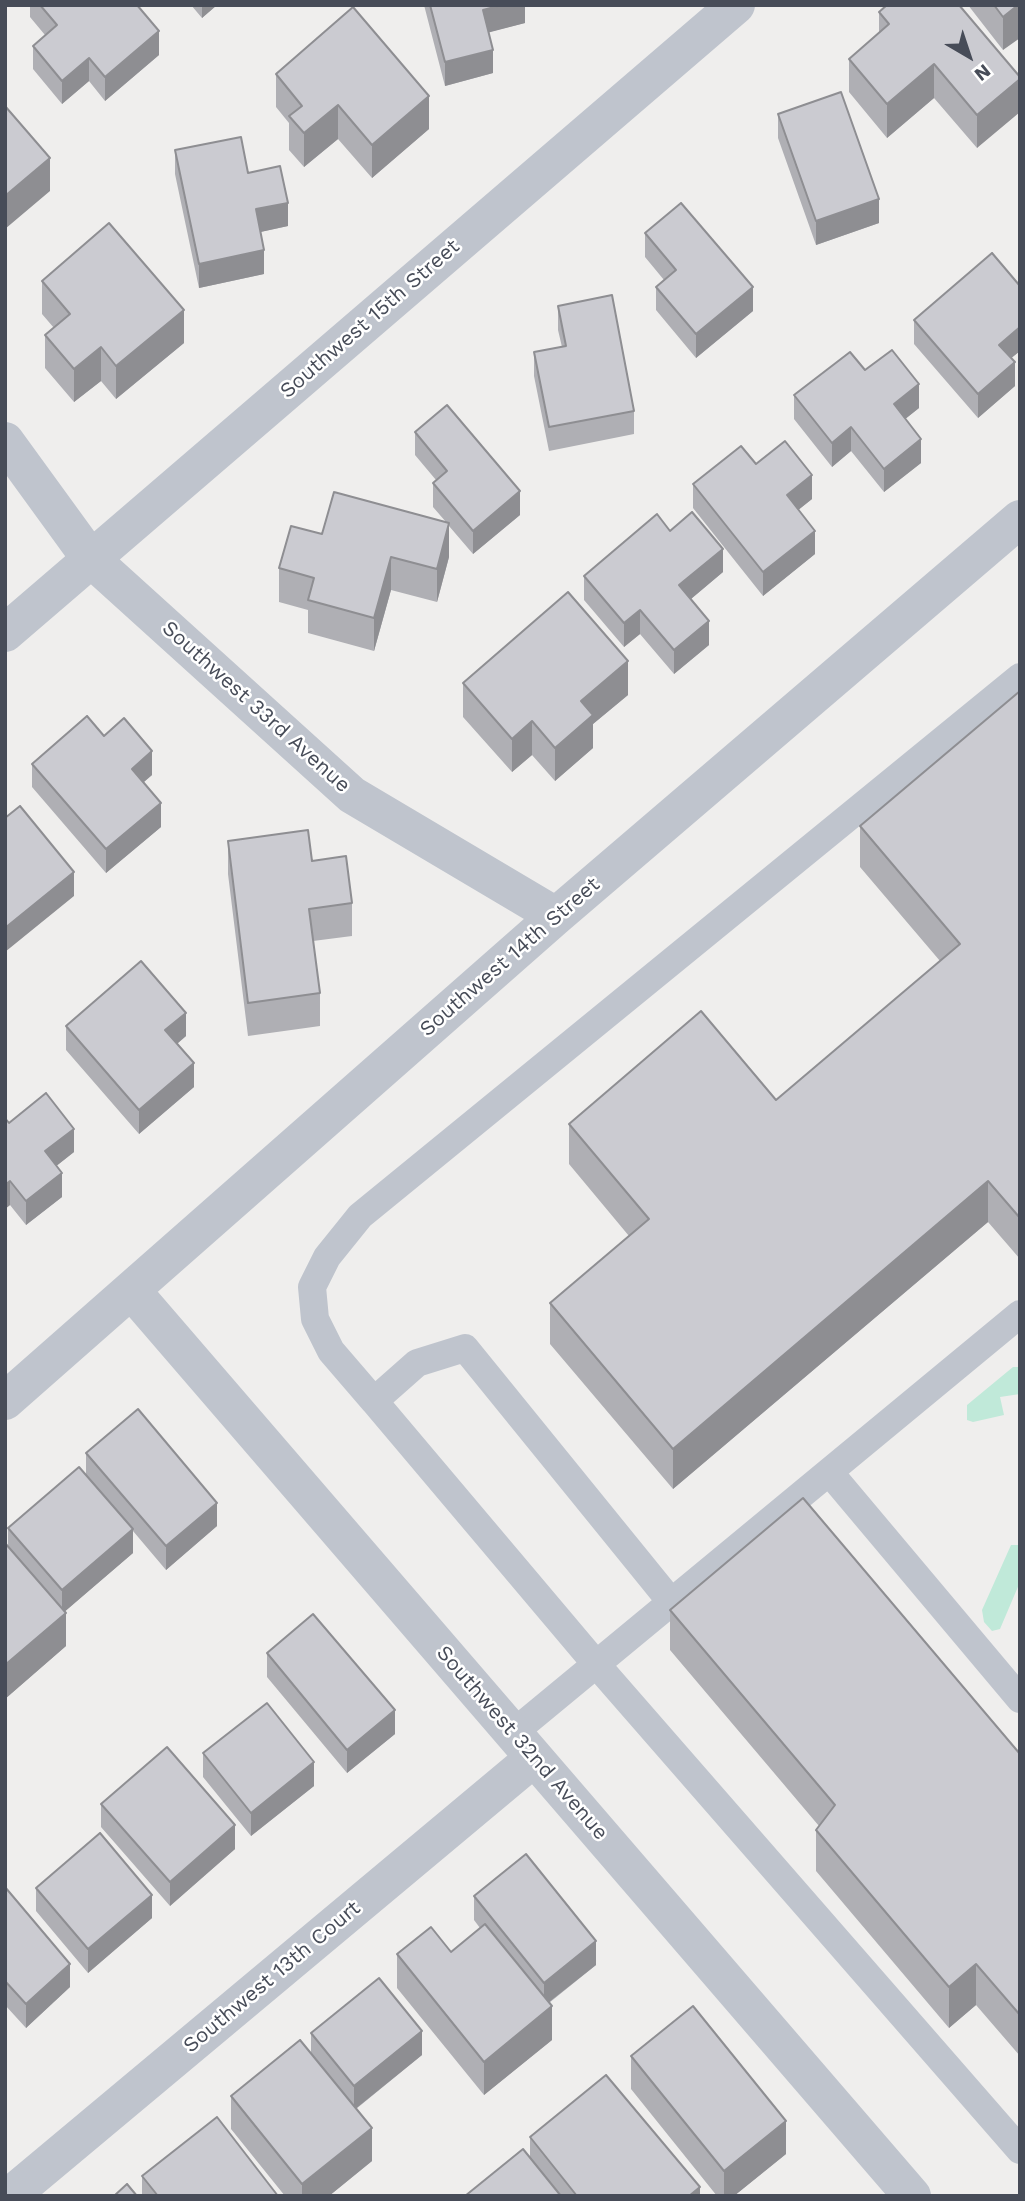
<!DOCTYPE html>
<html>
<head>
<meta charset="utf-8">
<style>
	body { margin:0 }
	#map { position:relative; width:1025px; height:2201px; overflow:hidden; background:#efeeed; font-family:"Work Sans",sans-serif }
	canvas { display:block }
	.frame { position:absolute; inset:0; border:7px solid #474c58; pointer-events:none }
	.north { position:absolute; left:934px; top:21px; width:70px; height:70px; -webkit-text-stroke:5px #fff; paint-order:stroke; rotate:141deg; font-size:19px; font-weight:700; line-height:28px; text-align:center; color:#474c58 }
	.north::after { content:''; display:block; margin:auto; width:24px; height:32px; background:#474c58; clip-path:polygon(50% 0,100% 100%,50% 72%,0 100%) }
</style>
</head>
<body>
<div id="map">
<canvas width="1025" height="2201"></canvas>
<div class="frame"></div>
<div class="north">N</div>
</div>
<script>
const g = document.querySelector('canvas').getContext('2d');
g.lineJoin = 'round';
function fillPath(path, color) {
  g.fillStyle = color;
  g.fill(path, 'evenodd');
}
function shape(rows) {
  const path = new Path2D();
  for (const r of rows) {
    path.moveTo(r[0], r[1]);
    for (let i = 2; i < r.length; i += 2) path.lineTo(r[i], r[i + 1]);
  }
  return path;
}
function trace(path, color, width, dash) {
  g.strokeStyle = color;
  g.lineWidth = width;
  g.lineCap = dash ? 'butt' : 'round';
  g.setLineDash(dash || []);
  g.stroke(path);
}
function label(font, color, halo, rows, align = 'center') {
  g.font = font + ' "Work Sans",sans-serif';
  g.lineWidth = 5;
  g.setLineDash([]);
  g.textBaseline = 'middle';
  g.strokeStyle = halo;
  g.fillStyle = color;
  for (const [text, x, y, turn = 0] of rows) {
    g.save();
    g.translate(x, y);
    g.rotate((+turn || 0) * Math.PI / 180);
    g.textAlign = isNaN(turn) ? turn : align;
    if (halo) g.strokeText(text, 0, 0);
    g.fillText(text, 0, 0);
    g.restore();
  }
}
const green = shape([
	[1013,1367,1020,1367,1020,1394,1000,1397,1004,1415,973,1422,967,1420,967,1405],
	[1011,1545,1020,1545,1020,1582,1000,1629,992,1631,984,1622,982,1610]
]);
const lane = shape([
	[374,1401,331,1351,315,1319,312,1287,327,1257,360,1216,1020,677],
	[830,1473,1020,1699],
	[672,1603,465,1348,417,1363,374,1401,596,1664,1020,2150],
	[513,1733,1020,1314]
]);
const street = shape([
	[5,441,90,558,352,795,556,916],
	[5,633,736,5],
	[132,1291,912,2196],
	[5,1401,556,916,1020,519],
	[10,2196,534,1758]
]);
const wall = shape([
	[30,5,137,5,159,55,105,101,89,81,62,104,33,69,33,46,45,35,30,17],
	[191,5,217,5,202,18],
	[424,5,525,5,525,23,489,32,493,73,445,86],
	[968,5,1020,5,1003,50],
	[879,12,1020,77,977,148,934,98,887,138,849,92,849,59,879,32],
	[276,74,429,129,372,178,338,139,304,167,289,150,289,123,276,107],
	[778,114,879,223,816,245,778,138],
	[175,150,248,173,288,226,260,232,264,274,199,288,175,174],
	[645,233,753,311,696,358,656,310,656,287,664,280,645,257],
	[42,281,184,343,116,399,101,381,74,402,45,368,45,335,54,328,42,314],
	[558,306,634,411,634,434,549,451,534,376,534,352,562,347,558,330],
	[914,320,1020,351,1011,358,1015,386,978,418,914,344],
	[865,370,919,408,905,419,921,463,884,492,851,451,832,467,794,419,794,395],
	[415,432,520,515,473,554,449,526,449,557,437,602,391,590,374,651,308,633,308,610,279,602,279,568,322,534,446,522,433,507,433,483,436,480,415,455],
	[756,464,812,499,798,510,815,554,763,596,693,508,693,484],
	[670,531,723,572,691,599,709,645,674,674,640,634,624,647,584,600,584,576],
	[463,683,628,695,593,724,593,748,555,781,532,755,512,772,463,717],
	[1020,691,1020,1259,988,1222,673,1489,550,1344,550,1303,629,1236,569,1164,569,1124,776,1100,940,961,860,867,860,826],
	[104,736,152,775,144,782,161,827,106,873,32,787,32,764],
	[228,841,312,861,352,903,352,936,313,941,320,993,320,1026,248,1036,228,874],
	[66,1026,186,1036,177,1044,194,1087,139,1134,66,1050],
	[5,1118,9,1123,74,1152,56,1166,62,1197,26,1225,10,1205,5,1209],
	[86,1453,217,1526,166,1570,133,1531,133,1553,65,1611,66,1646,5,1699,5,1543,8,1546,8,1528,86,1475],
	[670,1610,1020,1754,1020,2056,976,2005,949,2028,816,1871,816,1830,819,1826,670,1650],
	[267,1653,395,1734,347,1773,267,1677],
	[203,1753,314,1786,251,1836,203,1777],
	[101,1804,235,1849,170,1906,101,1827],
	[5,1887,70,1987,26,2028,5,2005],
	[36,1888,152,1918,88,1973,36,1911],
	[474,1896,596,1965,549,2003,552,2040,484,2095,397,1988,397,1954,451,1952,480,1928,474,1920],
	[311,2033,422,2055,356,2109,372,2161,329,2196,285,2196,231,2129,231,2096,311,2054],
	[631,2056,786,2154,734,2196,717,2196,631,2089],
	[530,2137,700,2196,465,2196,530,2158],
	[142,2176,278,2196,142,2196]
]);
const shadedWall = shape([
	[202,5,217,5,202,18],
	[502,5,525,5,525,23,483,34,483,10],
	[1018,5,1020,5,1020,38,1003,50,1003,17],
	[159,31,159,55,105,101,105,77],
	[493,50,493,73,445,86,445,62],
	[89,58,89,81,62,104,62,81],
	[934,64,934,98,887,138,887,104],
	[1020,79,1020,112,977,148,977,115],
	[429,96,429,129,372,178,372,145],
	[338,105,338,139,304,167,304,133],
	[50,158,50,191,5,229,5,196],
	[879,199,879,223,816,245,816,221],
	[288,203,288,226,256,233,256,209],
	[264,250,264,274,199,288,199,264],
	[753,287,753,311,696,358,696,334],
	[184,310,184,343,116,399,116,366],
	[1020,327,1020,351,999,368,999,345],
	[101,347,101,381,74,402,74,369],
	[1015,362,1015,386,978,418,978,394],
	[919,384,919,408,894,428,894,404],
	[851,427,851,451,832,467,832,443],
	[921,439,921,463,884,492,884,469],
	[812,475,812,499,787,519,787,495],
	[520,491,520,515,473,554,473,531],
	[449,523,449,557,437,602,437,569],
	[815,531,815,554,763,596,763,572],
	[723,549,723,572,679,609,679,585],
	[391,557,391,590,374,651,374,618],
	[640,610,640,634,624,647,624,623],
	[709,621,709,645,674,674,674,650],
	[628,661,628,695,593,724,593,748,555,781,555,748,581,701],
	[532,721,532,755,512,772,512,739],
	[152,751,152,775,132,792,132,769],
	[161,803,161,827,106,873,106,849],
	[74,872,74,896,5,952,5,928],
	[186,1013,186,1036,165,1054,165,1030],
	[194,1063,194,1087,139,1134,139,1110],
	[74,1129,74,1152,45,1175,45,1151],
	[62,1173,62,1197,26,1225,26,1201],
	[10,1181,10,1205,5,1209,5,1185],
	[988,1181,988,1222,673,1489,673,1449],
	[217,1503,217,1526,166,1570,166,1546],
	[133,1529,133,1553,62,1614,62,1590],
	[66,1613,66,1646,5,1699,5,1665],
	[395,1710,395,1734,347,1773,347,1750],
	[314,1762,314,1786,251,1836,251,1813],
	[235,1825,235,1849,170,1906,170,1882],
	[152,1895,152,1918,88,1973,88,1949],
	[596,1941,596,1965,544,2006,544,1983],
	[70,1964,70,1987,26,2028,26,2004],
	[976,1964,976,2005,949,2028,949,1987],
	[552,2006,552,2040,484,2095,484,2062],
	[422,2031,422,2055,354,2110,354,2086],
	[786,2121,786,2154,734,2196,724,2196,724,2171],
	[372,2128,372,2161,329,2196,302,2196,302,2184],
	[700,2187,700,2196,689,2196]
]);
const building = shape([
	[40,5,137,5,159,31,105,77,89,58,62,81,33,46,57,25,40,5],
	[430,5,502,5,483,10,493,50,445,62,430,5],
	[887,5,959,5,1020,77,1020,79,977,115,934,64,887,104,849,59,889,24,879,12,887,5],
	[994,5,1018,5,1003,17,994,5],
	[353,7,429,96,372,145,338,105,304,133,289,116,302,106,276,74,353,7],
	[841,92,879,199,816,221,778,114,841,92],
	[5,106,50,158,5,196,5,106],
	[241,137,248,173,280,166,288,203,256,209,264,250,199,264,175,150,241,137],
	[681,203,753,287,696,334,656,287,676,270,645,233,681,203],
	[109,223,184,310,116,366,101,347,74,369,45,335,70,314,42,281,109,223],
	[992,253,1020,286,1020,327,999,345,1015,362,978,394,914,320,992,253],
	[612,295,634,411,549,427,534,352,566,346,558,306,612,295],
	[892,350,919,384,894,404,921,439,884,469,851,427,832,443,794,395,850,352,865,370,892,350],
	[447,405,520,491,473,531,433,483,447,471,415,432,447,405],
	[785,441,812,475,787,495,815,531,763,572,693,484,741,446,756,464,785,441],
	[334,492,449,523,437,569,391,557,374,618,308,600,314,578,279,568,291,526,322,534,334,492],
	[692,512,723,549,679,585,709,621,674,650,640,610,624,623,584,576,657,514,670,531,692,512],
	[568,592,628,661,581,701,593,715,555,748,532,721,512,739,463,683,568,592],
	[1020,691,1020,1218,988,1181,673,1449,550,1303,649,1219,569,1124,701,1011,776,1100,960,944,860,826,1020,691],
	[87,716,104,736,124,718,152,751,132,769,161,803,106,849,32,764,87,716],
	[20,806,74,872,5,928,5,818,20,806],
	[308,830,312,861,346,856,352,903,309,909,320,993,248,1003,228,841,308,830],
	[141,961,186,1013,165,1030,194,1063,139,1110,66,1026,141,961],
	[46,1093,74,1129,45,1151,62,1173,26,1201,10,1181,5,1185,5,1118,9,1123,46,1093],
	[138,1409,217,1503,166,1546,86,1453,138,1409],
	[79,1467,133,1529,62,1590,8,1528,79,1467],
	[803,1498,1020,1754,1020,2015,976,1964,949,1987,816,1830,835,1805,670,1610,803,1498],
	[5,1543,66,1613,5,1665,5,1543],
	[313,1614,395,1710,347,1750,267,1653,313,1614],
	[267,1703,314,1762,251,1813,203,1753,267,1703],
	[167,1747,235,1825,170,1882,101,1804,167,1747],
	[100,1833,152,1895,88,1949,36,1888,100,1833],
	[526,1854,596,1941,544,1983,474,1896,526,1854],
	[5,1887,70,1964,26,2004,5,1981,5,1887],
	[485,1924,552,2006,484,2062,397,1954,431,1927,451,1952,485,1924],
	[379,1978,422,2031,354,2086,311,2033,379,1978],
	[693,2006,786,2121,724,2171,631,2056,693,2006],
	[300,2040,372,2128,302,2184,231,2096,300,2040],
	[606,2075,700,2187,689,2196,577,2196,530,2137,606,2075],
	[217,2117,278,2196,158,2196,142,2176,217,2117],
	[523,2149,561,2196,465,2196,523,2149],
	[127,2184,137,2196,114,2196,127,2184]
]);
const streetNames = [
	["Southwest 15th Street",370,319,-41],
	["Southwest 33rd Avenue",256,707,42],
	["Southwest 14th Street",510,957,-41],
	["Southwest 32nd Avenue",522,1743,49],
	["Southwest 13th Court",272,1977,-40]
];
fillPath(green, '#c0e9d9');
trace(lane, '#bfc4cd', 28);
trace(street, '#bfc4cd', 38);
fillPath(wall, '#afafb4');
fillPath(shadedWall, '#8e8e92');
fillPath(building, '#cbcbd1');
trace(building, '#8e8e92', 2);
label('21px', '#474c58', '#fff', streetNames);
</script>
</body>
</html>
